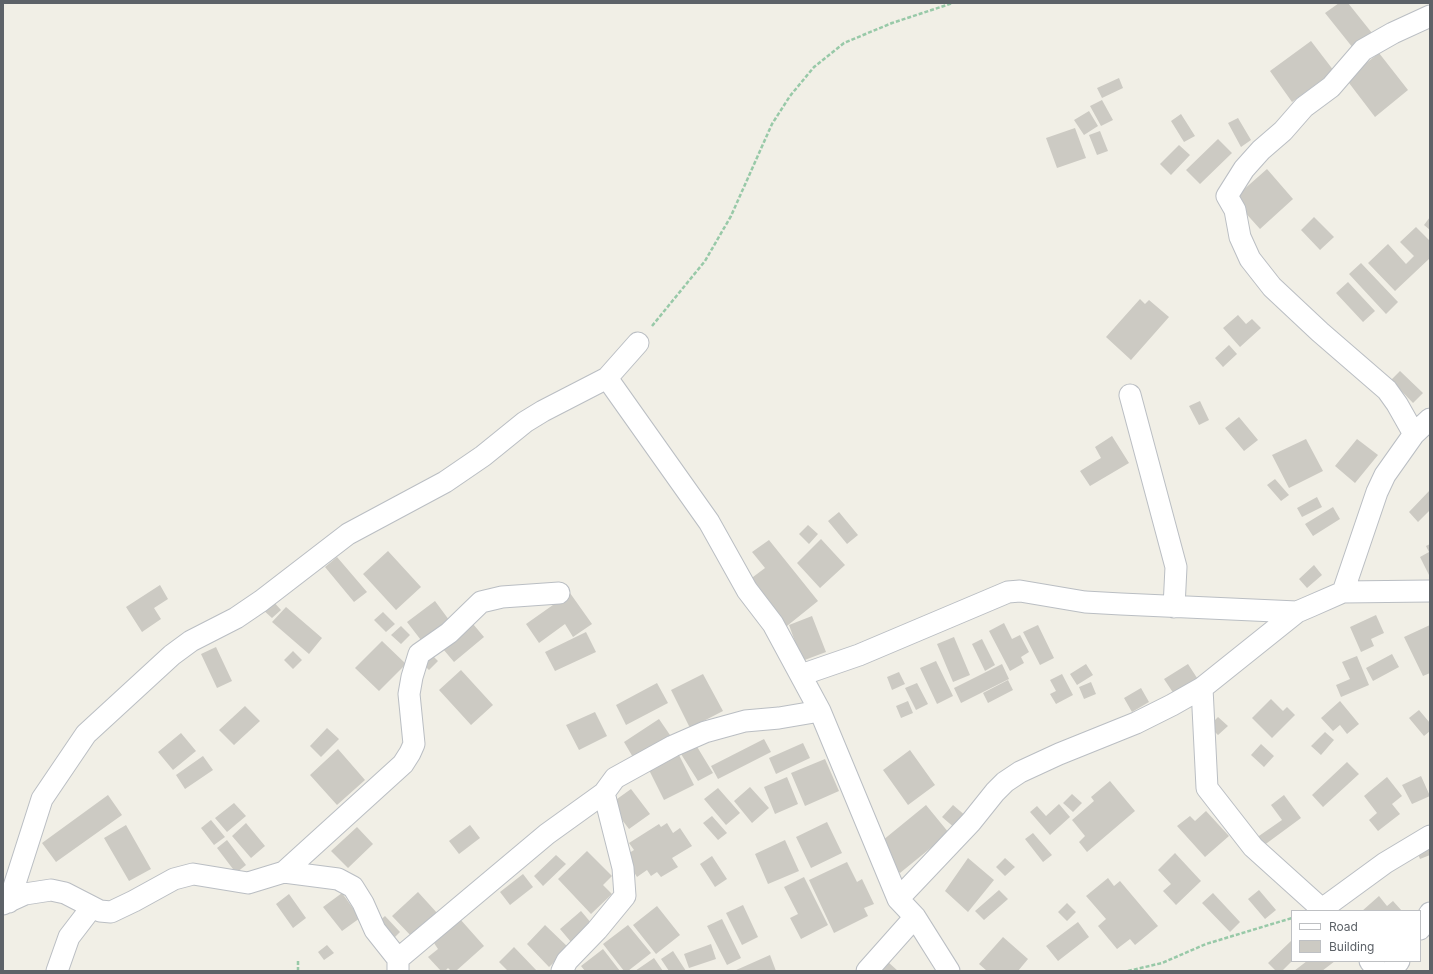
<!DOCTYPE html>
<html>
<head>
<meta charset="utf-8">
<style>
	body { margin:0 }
	#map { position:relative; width:1433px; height:974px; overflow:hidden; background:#f1efe6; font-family:Inter,sans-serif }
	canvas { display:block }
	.frame { position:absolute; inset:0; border:4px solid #5d6268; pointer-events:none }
	.legend { position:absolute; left:1291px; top:910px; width:130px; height:52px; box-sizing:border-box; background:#fff; border:1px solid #bec0c3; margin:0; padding:5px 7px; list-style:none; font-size:12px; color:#5d6268 }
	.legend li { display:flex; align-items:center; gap:8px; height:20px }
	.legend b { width:20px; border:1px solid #bec0c3 }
</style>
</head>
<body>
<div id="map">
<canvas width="1433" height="974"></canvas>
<div class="frame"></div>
<ul class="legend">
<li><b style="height:5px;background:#fff"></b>Road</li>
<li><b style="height:11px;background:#cccac3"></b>Building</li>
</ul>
</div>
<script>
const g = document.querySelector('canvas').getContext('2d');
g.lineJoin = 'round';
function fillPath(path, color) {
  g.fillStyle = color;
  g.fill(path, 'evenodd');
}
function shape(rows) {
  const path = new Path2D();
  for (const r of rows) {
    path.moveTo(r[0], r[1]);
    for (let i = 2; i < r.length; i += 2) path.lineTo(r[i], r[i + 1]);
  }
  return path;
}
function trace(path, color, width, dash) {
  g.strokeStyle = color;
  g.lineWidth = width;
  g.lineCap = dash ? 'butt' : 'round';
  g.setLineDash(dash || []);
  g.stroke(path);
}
const building = shape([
	[1339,3,1348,3,1372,33,1353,48,1325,13],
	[1311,41,1334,71,1292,102,1270,71],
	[1379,53,1408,90,1375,117,1346,79],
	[1119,78,1123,88,1102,98,1097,88],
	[1102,100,1113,120,1101,126,1090,106],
	[1089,111,1098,126,1084,135,1074,120],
	[1181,114,1195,136,1184,142,1171,121],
	[1238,118,1251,140,1241,147,1228,123],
	[1075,128,1086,158,1057,168,1046,138],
	[1100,131,1108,151,1097,155,1089,135],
	[1218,139,1232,153,1200,184,1186,170],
	[1179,145,1190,155,1171,175,1160,164],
	[1267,169,1293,199,1260,229,1233,199],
	[1314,217,1334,237,1320,250,1301,230],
	[1430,217,1430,230,1424,225],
	[1416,227,1430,241,1430,258,1395,291,1368,263,1388,244,1406,264,1414,256,1400,242],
	[1361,263,1398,302,1386,314,1349,274],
	[1348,282,1375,311,1363,322,1336,293],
	[1140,299,1145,304,1149,300,1169,317,1131,360,1106,337],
	[1238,315,1246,324,1252,319,1261,328,1240,347,1223,328],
	[1229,345,1237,354,1223,367,1215,358],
	[1400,371,1423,393,1413,403,1391,380],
	[1200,401,1209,420,1199,425,1189,406],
	[1239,417,1258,440,1244,451,1225,428],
	[1112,436,1129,463,1090,486,1080,471,1101,458,1095,447],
	[1306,439,1323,471,1289,488,1272,455],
	[1357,439,1378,455,1355,483,1335,466],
	[1275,479,1289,495,1281,501,1267,485],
	[1430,490,1430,510,1418,522,1409,512],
	[1317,497,1322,507,1302,517,1297,508],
	[1333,507,1340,519,1313,536,1305,524],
	[839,512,858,535,847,544,828,521],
	[808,525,818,534,809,544,799,534],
	[821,539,845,565,820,588,797,563],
	[769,540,818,601,782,630,745,583,765,568,752,552],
	[1430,544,1430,577,1420,557,1429,552,1426,546],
	[388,551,421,587,396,610,363,574],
	[337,557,367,592,354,602,325,567],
	[1314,565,1322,575,1307,588,1299,579],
	[160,585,168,599,154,608,161,619,142,632,126,607],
	[570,593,592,624,573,637,565,624,539,643,526,624],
	[272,600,281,610,272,618,262,609],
	[435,601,452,624,424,644,407,622],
	[286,607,322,638,309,654,272,622],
	[383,612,395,624,386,632,374,620],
	[1376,615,1384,633,1371,639,1374,646,1361,652,1350,627],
	[812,616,826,652,802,661,789,625],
	[1004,623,1012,639,1020,635,1029,652,1021,657,1024,663,1010,671,989,631],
	[473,624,484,637,454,662,443,649],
	[1038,625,1054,658,1040,665,1023,632],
	[1430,625,1430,673,1423,676,1404,637],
	[401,626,410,635,401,644,391,635],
	[586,632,596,652,555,671,545,652],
	[954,637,970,675,953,682,937,644],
	[982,639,995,665,985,671,972,644],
	[382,641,406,664,379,691,355,668],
	[216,647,232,681,217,688,201,654],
	[293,651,302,660,293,669,284,660],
	[429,652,438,661,429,670,420,661],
	[1392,654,1399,667,1373,681,1366,668],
	[1357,656,1369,685,1341,697,1336,685,1350,679,1342,662],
	[936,661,953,696,937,704,920,668],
	[1002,664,1009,679,961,703,954,688],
	[1086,664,1093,675,1077,685,1070,674],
	[1188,664,1199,681,1176,697,1164,679],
	[461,670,493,705,471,725,439,690],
	[899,672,905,684,892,690,887,677],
	[703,674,723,711,690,728,671,690],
	[1062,674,1073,695,1056,704,1050,694,1056,691,1050,680],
	[1008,680,1013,690,988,703,983,693],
	[1091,682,1096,694,1084,699,1079,687],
	[657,683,668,703,626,725,616,705],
	[917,683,928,704,916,710,905,688],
	[1141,688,1149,702,1132,712,1124,698],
	[1271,699,1283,711,1287,707,1295,715,1272,738,1252,718],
	[908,701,913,713,901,718,896,706],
	[1340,701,1359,724,1347,734,1340,725,1333,731,1321,718],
	[245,706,260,721,234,745,219,730],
	[1419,710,1430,723,1430,731,1424,736,1409,718],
	[595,712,607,736,579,750,566,725],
	[1218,717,1228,726,1218,735,1209,726],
	[659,719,670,735,634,759,624,742],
	[327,728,339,739,321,757,310,746],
	[1325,732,1334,740,1321,755,1311,746],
	[181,733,196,751,173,770,158,752],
	[764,739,771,752,718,779,711,766],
	[803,743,810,758,776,774,769,758],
	[1261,744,1274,756,1264,767,1251,755],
	[696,745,713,773,698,781,681,754],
	[338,749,365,780,337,805,310,775],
	[910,750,935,785,908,805,883,770],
	[677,751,694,785,664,800,647,766],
	[203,756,213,770,185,789,176,775],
	[825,759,839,791,805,806,791,773],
	[1347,762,1359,774,1323,807,1312,795],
	[1421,776,1430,796,1412,804,1402,785],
	[787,777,798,804,775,814,764,787],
	[1387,777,1402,796,1392,804,1400,814,1378,831,1369,820,1377,813,1364,796],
	[1110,781,1135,811,1087,852,1079,842,1085,836,1072,820,1094,801,1091,797],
	[750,787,769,808,752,823,734,801],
	[718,788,740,813,726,825,704,799],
	[631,789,650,814,629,829,610,804],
	[1072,794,1082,803,1073,812,1063,803],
	[108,795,122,815,56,862,42,843],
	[1284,795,1301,818,1263,846,1256,838,1282,820,1271,805],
	[234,803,246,816,227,832,215,818],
	[1059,804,1070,817,1050,835,1030,812,1037,806,1046,816],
	[926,805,949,833,900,873,877,845],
	[953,805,967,817,956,829,942,817],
	[1206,811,1229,836,1205,857,1177,826,1190,816,1195,821],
	[712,816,727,833,718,840,703,823],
	[211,820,225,837,214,845,201,828],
	[827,822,842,853,811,868,796,837],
	[246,823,265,846,251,858,232,836],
	[667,823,673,833,680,828,692,846,672,858,678,867,661,877,657,872,651,876,647,870,637,877,624,856,634,850,629,843,659,824,661,827],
	[126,825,151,869,129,881,104,838],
	[470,825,480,838,459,854,449,841],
	[357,827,373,844,348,868,331,851],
	[1033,833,1052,855,1043,862,1025,839],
	[227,840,246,865,236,873,217,848],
	[785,840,799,871,768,884,755,854],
	[1427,842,1430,855,1420,859,1415,847],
	[587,851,612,876,603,885,612,894,591,914,558,879],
	[1175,853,1201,881,1176,905,1163,891,1171,884,1158,870],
	[556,855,566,864,543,886,534,876],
	[712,856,727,879,715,887,700,864],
	[968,858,994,880,968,912,945,891],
	[1005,858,1015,867,1005,876,996,867],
	[847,862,857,882,862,879,874,904,864,908,868,916,834,933,809,880],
	[523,874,533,887,510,905,500,892],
	[804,877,828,925,801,939,790,918,798,914,784,887],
	[1108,878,1114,886,1120,881,1158,926,1135,945,1130,939,1117,949,1098,926,1106,919,1086,896],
	[999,890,1008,899,984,920,975,911],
	[1259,890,1276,910,1265,919,1248,899],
	[418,892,438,914,413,938,392,916],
	[342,893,360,918,342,931,323,907],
	[1213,893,1240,922,1230,932,1202,903],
	[289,894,306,918,293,928,276,904],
	[1379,896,1387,906,1393,901,1402,911,1362,911],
	[1067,903,1076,912,1067,921,1058,912],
	[743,905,758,937,742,945,726,913],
	[657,906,680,935,656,954,633,925],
	[581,911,592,924,571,942,560,929],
	[385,916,400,932,392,940,376,924],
	[460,919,484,946,456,971,451,971,448,968,445,971,441,971,428,957,438,949,434,943],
	[722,919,741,958,727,965,707,926],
	[1078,922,1089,937,1058,961,1046,946],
	[545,925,569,948,549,967,527,944],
	[628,925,651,953,628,971,624,971,603,944],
	[1003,937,1028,959,1018,971,987,971,979,964],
	[1291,941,1292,961,1282,971,1276,971,1268,963],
	[711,944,716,959,689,968,684,954],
	[327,945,334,953,324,960,318,952],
	[514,947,537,971,508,971,499,962],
	[603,949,620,971,585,971,581,966],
	[673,951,686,971,669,971,661,959],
	[770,955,776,971,734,971],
	[654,958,663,971,635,971],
	[1307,961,1335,961,1322,971,1294,971],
	[888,962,898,971,880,971]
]);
const path = shape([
	[652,326,705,261,731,216,772,124,790,96,814,67,844,43,892,23,953,3],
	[298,971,298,960],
	[1128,971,1162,963,1206,944,1292,918]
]);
const minor = shape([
	[607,378,709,522,747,590,773,624,820,711,898,899,915,917,949,971],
	[1130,395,1176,567,1174,607],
	[1414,434,1397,404,1387,390,1320,332,1272,287,1250,259,1240,237,1235,210,1227,196,1244,169,1261,150,1283,131,1304,107,1331,87,1363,50,1393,33,1430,16],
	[1343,592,1377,492,1385,475,1414,434,1430,419],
	[801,675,859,655,1008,592,1020,591,1085,602,1121,604,1297,612],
	[1202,688,1207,788,1253,847,1324,911],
	[284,872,403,764,410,753,414,744,409,694,412,677,419,654,449,633,481,602,502,597,559,593],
	[898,899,971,822,995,792,1005,782,1020,772,1059,754,1136,723,1172,705,1202,688,1297,612,1311,606,1343,592,1430,591],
	[9,902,42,799,86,734,172,655,191,641,236,618,261,601,348,534,445,482,483,456,525,422,543,411,607,378,638,343],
	[3,904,25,894,51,890,65,893,100,911,111,912,134,901,174,879,193,874,248,883,284,872,338,879,353,887,363,903,375,930,398,959,398,971],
	[1322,909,1385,863,1430,836],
	[1420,929,1430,913],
	[398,959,547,834,604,793],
	[1370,961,1378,971],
	[57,971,69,937,92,907],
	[562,971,567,961,597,930,625,896,623,868,604,793,615,778,673,746,705,732,745,721,779,718,820,711],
	[867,971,915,917],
	[1391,971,1399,961]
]);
fillPath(building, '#cccac3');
trace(minor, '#babec3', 23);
trace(path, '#98c9a8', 2.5, [4, 2]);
trace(minor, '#fff', 21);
</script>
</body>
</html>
